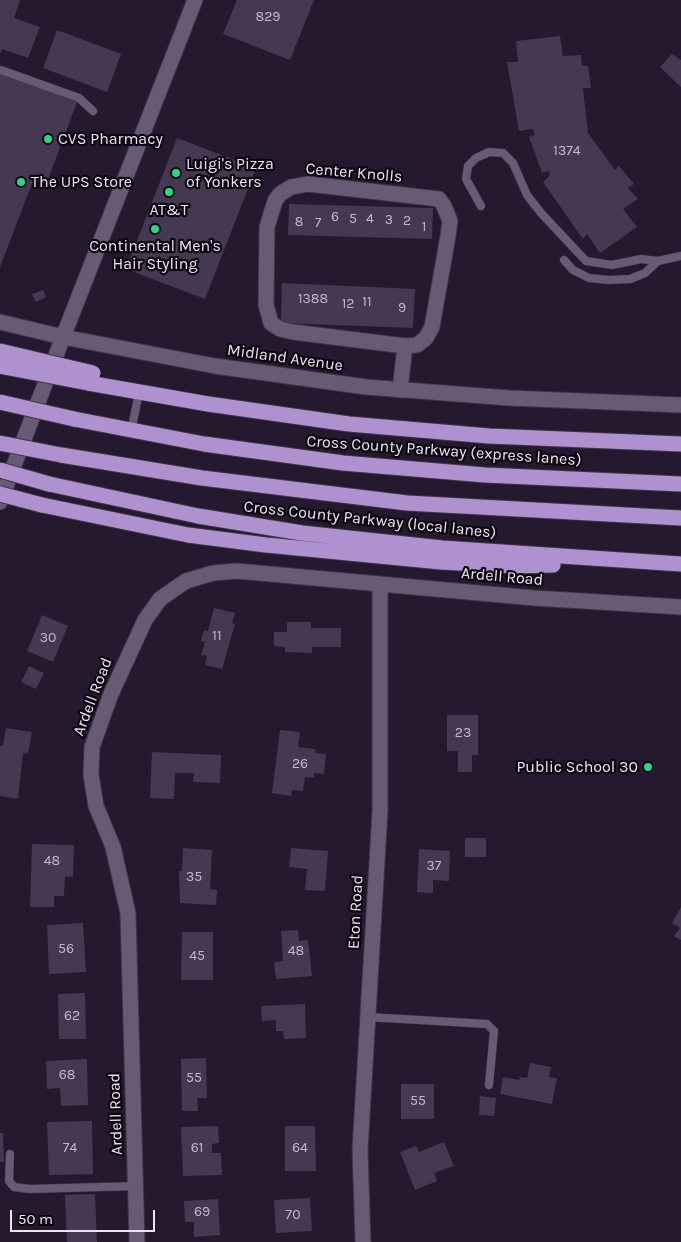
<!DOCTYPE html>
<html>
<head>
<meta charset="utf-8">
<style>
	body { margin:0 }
	#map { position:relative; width:681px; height:1242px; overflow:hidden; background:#24192f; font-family:Karla,sans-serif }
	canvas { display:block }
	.scale { position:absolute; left:10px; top:1210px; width:145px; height:22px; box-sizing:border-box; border:2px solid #ebe4f3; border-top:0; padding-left:6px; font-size:15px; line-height:18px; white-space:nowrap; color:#ebe4f3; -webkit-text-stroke:4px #0b0710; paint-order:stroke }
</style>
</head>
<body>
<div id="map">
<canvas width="681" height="1242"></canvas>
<div class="scale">50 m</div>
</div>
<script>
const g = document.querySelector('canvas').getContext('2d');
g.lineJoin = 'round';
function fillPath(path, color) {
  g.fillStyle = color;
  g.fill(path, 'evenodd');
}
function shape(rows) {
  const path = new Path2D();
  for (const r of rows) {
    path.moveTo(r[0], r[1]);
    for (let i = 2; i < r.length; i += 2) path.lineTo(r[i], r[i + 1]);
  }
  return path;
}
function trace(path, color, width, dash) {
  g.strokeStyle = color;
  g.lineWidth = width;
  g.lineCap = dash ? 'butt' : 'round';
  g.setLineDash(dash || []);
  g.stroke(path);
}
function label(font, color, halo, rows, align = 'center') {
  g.font = font + ' Karla,sans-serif';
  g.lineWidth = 4.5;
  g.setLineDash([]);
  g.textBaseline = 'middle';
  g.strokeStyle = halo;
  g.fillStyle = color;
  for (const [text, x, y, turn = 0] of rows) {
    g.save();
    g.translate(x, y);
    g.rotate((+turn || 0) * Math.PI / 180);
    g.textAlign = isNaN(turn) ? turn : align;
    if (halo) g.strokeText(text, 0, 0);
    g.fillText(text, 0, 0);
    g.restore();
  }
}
const building = shape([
	[0,0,20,0,14,18,40,27,28,58,2,49,0,54],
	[237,0,314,0,290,60,223,34],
	[57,30,121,54,107,92,43,68],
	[560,36,563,56,581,55,582,66,588,66,591,88,583,88,588,133,615,170,619,166,634,184,628,188,638,199,623,209,637,227,600,253,587,234,583,239,543,182,550,175,549,171,542,173,529,137,535,135,533,129,519,131,507,62,518,62,516,41],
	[672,54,681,60,681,87,660,67],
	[0,73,77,102,46,185,33,181,0,267],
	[177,138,256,168,205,299,126,269],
	[289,204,433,208,432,239,288,235],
	[282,283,415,289,413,328,281,323],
	[43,290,46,297,36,302,32,294],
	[214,608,235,613,232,623,235,624,222,669,205,665,207,656,201,655,205,642,201,641,204,630,208,631],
	[42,615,68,626,53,662,27,651],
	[287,622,311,622,311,628,341,628,341,647,312,647,312,653,285,652,285,647,274,646,274,632,287,632],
	[29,666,44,673,36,689,21,682],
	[447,715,478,715,478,755,472,755,472,772,458,772,458,751,447,751],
	[6,728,32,732,28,754,23,753,18,799,0,796,0,746,3,746],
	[280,730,300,732,298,747,315,749,315,753,326,754,324,774,314,773,314,778,305,777,303,791,292,790,291,796,272,793],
	[152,752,221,755,220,783,193,782,194,773,175,773,174,799,150,798],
	[465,838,486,838,486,857,465,857],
	[32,844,74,845,73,877,65,876,64,896,54,896,54,907,30,907],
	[183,848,212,850,210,889,217,890,216,905,180,903,179,871,182,871],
	[291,848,328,851,325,891,305,890,307,869,289,867],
	[419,849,450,851,449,881,433,880,433,893,417,892],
	[681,907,681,940,674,936,680,928,672,923],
	[83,923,86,972,49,974,47,925],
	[298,930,299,941,308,940,312,976,276,979,274,962,283,961,281,931],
	[182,932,213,932,213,980,181,980],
	[85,993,86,1039,59,1039,58,994],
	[305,1004,306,1038,284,1039,283,1031,276,1031,276,1020,262,1021,261,1006],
	[206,1058,207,1098,197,1098,198,1111,182,1111,181,1059],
	[87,1059,88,1105,61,1106,60,1088,47,1089,46,1061],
	[530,1063,551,1067,549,1077,557,1078,552,1104,500,1094,503,1077,519,1080,520,1077,527,1078],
	[401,1084,434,1084,434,1119,401,1119],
	[480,1096,496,1098,494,1116,479,1115],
	[92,1121,93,1174,49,1175,47,1122],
	[218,1126,219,1143,212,1144,212,1153,221,1153,222,1175,183,1176,181,1127],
	[285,1126,315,1126,316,1171,285,1171],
	[0,1133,3,1133,4,1162,0,1162],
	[444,1142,454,1166,434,1173,437,1181,415,1190,400,1152,416,1146,419,1152],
	[95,1194,97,1242,67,1242,65,1195],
	[310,1198,312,1231,276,1233,274,1200],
	[218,1199,220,1235,194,1237,194,1222,185,1222,184,1201]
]);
const service = shape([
	[1,70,79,98,93,111],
	[481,206,466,179,468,166,476,158,489,152,503,153,513,163,527,195,541,213,586,261,612,265,641,259,658,261,681,256],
	[564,260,573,270,589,278,609,280,630,279,645,273,658,261],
	[131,431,139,393],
	[368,1017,487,1024,494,1031,489,1085],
	[10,1154,9,1181,14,1187,29,1189,136,1186]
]);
const minor = shape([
	[400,390,405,346,417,345,426,338,432,327,448,236,450,221,444,206,439,199,308,184,291,187,280,194,275,201,267,227,266,305,271,323,280,329,293,332,405,346],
	[137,1242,128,913,113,847,96,806,91,775,92,747,111,694,145,620,160,599,186,581,213,573,237,571,534,598,681,607],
	[363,1242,360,1150,380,811,380,584]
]);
const tertiary = shape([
	[195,0,63,337,215,366,366,387,509,398,681,405]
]);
const secondary = shape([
	[0,322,63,337,0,502]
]);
const motorway = shape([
	[88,383,208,404,349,424,489,436,681,444],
	[74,419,204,444,343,463,485,475,681,484],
	[61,455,202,478,407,503,681,518],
	[49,484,198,516,302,533,442,548,681,564],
	[42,505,188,535,266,545,441,562,515,566,553,565]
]);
const motorwayBridge = shape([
	[0,351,93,373],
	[0,366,88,383],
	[0,402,74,419],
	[0,443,61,455],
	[0,470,49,484],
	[0,494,42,505]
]);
const markers = [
	[48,139,5,"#28d885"],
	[176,173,5,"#28d885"],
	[21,182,5,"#28d885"],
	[169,192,5,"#28d885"],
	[155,229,5,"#28d885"],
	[648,767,5,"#28d885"]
];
const numberNames = [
	["829",268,17],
	["1374",567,151],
	["6",335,217],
	["5",353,219],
	["4",370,219],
	["3",389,220],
	["2",407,221],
	["8",299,222],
	["7",318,223],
	["1",424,227],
	["1388",313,299],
	["11",367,302],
	["12",348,304],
	["9",402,308],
	["11",217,636],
	["30",48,638],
	["23",463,733],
	["26",300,764],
	["48",52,861],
	["37",434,866],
	["35",194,877],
	["56",66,949],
	["48",296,951],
	["45",197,956],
	["62",72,1016],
	["68",67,1075],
	["55",194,1078],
	["55",418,1101],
	["74",70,1148],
	["61",197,1148],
	["64",300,1148],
	["69",202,1212],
	["70",293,1215]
];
const poiNames = [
	["CVS Pharmacy",58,139],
	["Luigi's Pizza",186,164],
	["of Yonkers",186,182],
	["The UPS Store",31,182],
	["AT&T",169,210,"center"],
	["Continental Men's",155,246,"center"],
	["Hair Styling",155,264,"center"],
	["Public School 30",638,767,"right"]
];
const streetNames = [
	["Center Knolls",354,173,5],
	["Midland Avenue",285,358,8],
	["Cross County Parkway (express lanes)",444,451,4],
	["Cross County Parkway (local lanes)",370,520,6],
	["Ardell Road",502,577,5],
	["Ardell Road",93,697,-69],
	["Eton Road",356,912,-87],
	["Ardell Road",116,1114,-92]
];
fillPath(building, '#443951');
trace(service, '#3e3547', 9);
trace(minor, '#3e3547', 17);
trace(tertiary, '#3e3547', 17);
trace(secondary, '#3e3547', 17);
trace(motorway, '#3e3547', 17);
trace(service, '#665a74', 8);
trace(minor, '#665a74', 15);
trace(tertiary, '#665a74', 15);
trace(secondary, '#665a74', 15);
trace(motorway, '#af91d0', 15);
trace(motorwayBridge, '#3e3547', 17, []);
trace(motorwayBridge, '#af91d0', 15);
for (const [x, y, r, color] of markers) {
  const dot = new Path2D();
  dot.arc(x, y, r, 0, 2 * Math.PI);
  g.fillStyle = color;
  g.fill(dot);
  trace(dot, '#0b0710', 2);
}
label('14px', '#c1b9ca', null, numberNames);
label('16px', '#ebe4f3', '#0b0710', poiNames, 'left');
label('16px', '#ebe4f3', '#0b0710', streetNames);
</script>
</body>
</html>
